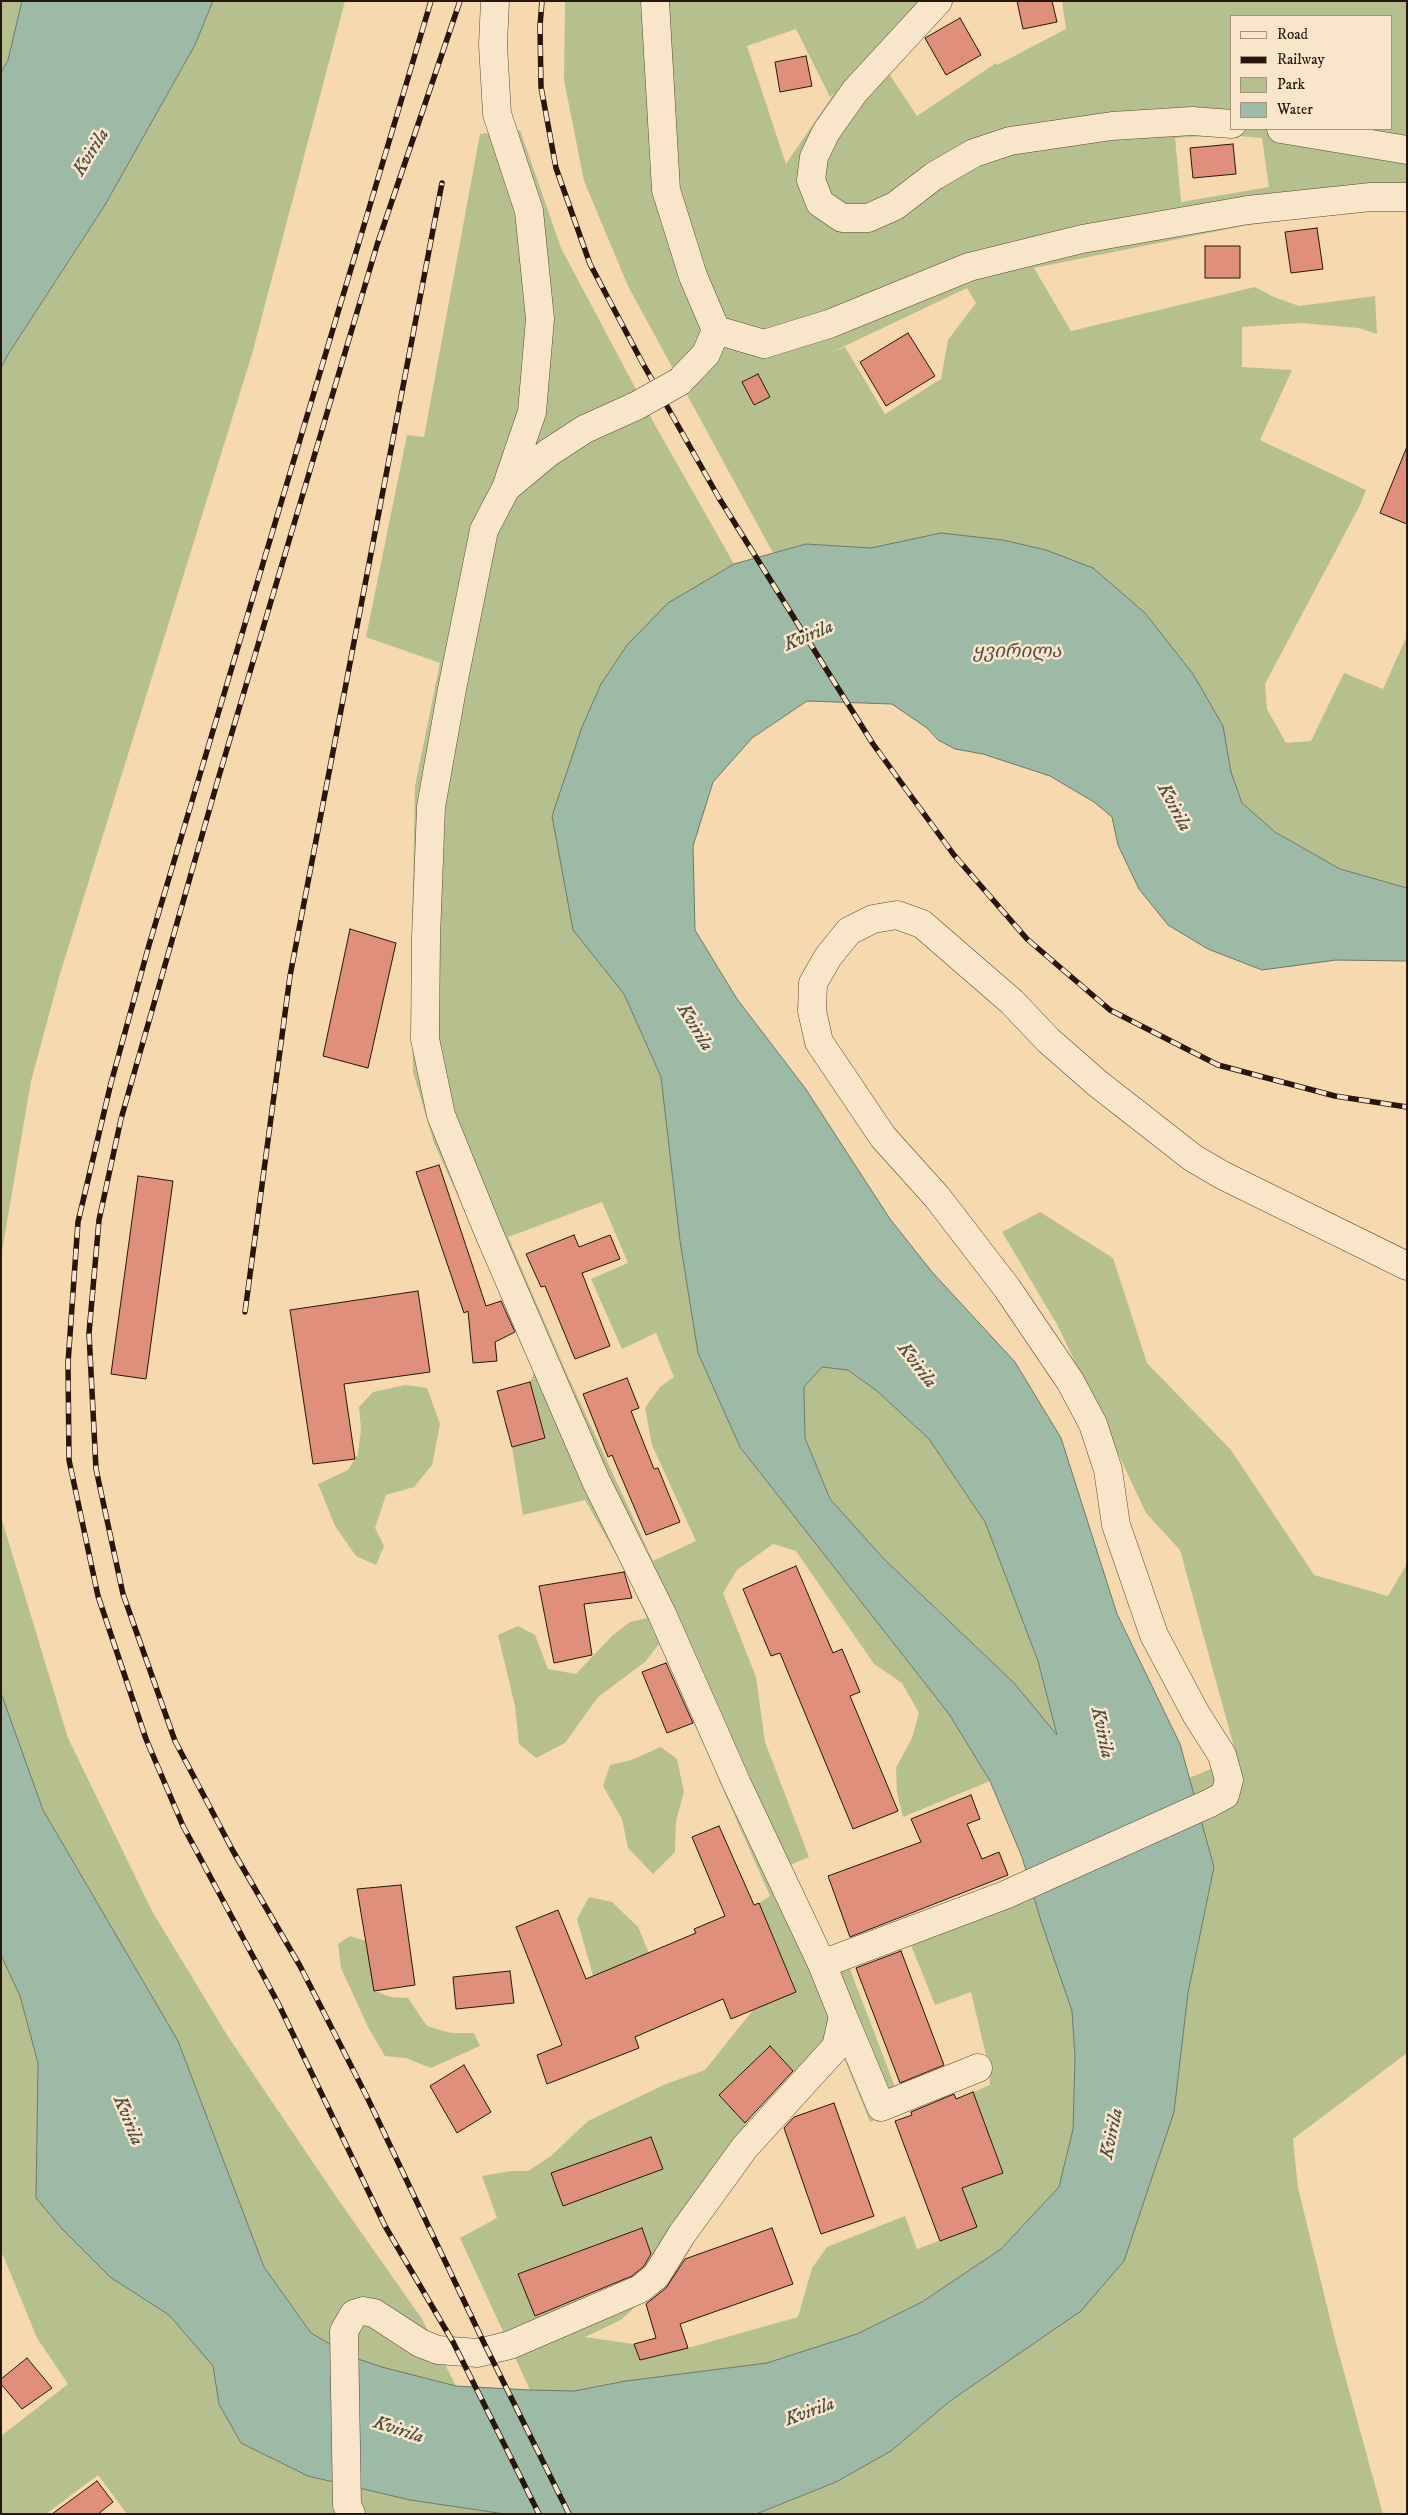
<!DOCTYPE html>
<html>
<head>
<meta charset="utf-8">
<style>
	body { margin:0 }
	#map { position:relative; width:1408px; height:2515px; overflow:hidden; background:#f6d9ae; font-family:"IM FELL DW Pica",serif }
	canvas { display:block }
	.frame { position:absolute; inset:0; border:2px solid #26160e; pointer-events:none }
	.legend { position:absolute; left:1230px; top:15px; width:162px; height:115px; box-sizing:border-box; background:#f9e6ca; border:1px solid #a5937f; margin:0; padding:6px 9px; list-style:none; font-size:15px; color:#26160e }
	.legend li { display:flex; align-items:center; gap:10px; height:25px }
	.legend b { width:25px; border:1px solid #a5937f }
</style>
</head>
<body>
<div id="map">
<canvas width="1408" height="2515"></canvas>
<div class="frame"></div>
<ul class="legend">
<li><b style="height:6px;background:#f9e6ca"></b>Road</li>
<li><b style="height:6px;background:#26160e"></b>Railway</li>
<li><b style="height:14px;background:#b6c08f"></b>Park</li>
<li><b style="height:14px;background:#9dbaa7"></b>Water</li>
</ul>
</div>
<script>
const g = document.querySelector('canvas').getContext('2d');
g.lineJoin = 'round';
function fillPath(path, color) {
  g.fillStyle = color;
  g.fill(path, 'evenodd');
}
function shape(rows) {
  const path = new Path2D();
  for (const r of rows) {
    path.moveTo(r[0], r[1]);
    for (let i = 2; i < r.length; i += 2) path.lineTo(r[i], r[i + 1]);
  }
  return path;
}
function trace(path, color, width, dash) {
  g.strokeStyle = color;
  g.lineWidth = width;
  g.lineCap = dash ? 'butt' : 'round';
  g.setLineDash(dash || []);
  g.stroke(path);
}
function label(font, color, halo, rows, align = 'center') {
  g.font = font + ' "IM FELL DW Pica","Noto Serif Georgian",serif';
  g.lineWidth = 5;
  g.setLineDash([]);
  g.textBaseline = 'middle';
  g.strokeStyle = halo;
  g.fillStyle = color;
  for (const [text, x, y, turn = 0] of rows) {
    g.save();
    g.translate(x, y);
    g.rotate((+turn || 0) * Math.PI / 180);
    g.textAlign = isNaN(turn) ? turn : align;
    if (halo) g.strokeText(text, 0, 0);
    g.fillText(text, 0, 0);
    g.restore();
  }
}
const green = shape([
	[1,1,22,1,8,60,1,73],
	[213,1,345,1,252,354,60,974,31,1081,1,1257,1,368,7,356,105,205,195,45],
	[565,1,955,1,888,72,917,116,996,63,997,65,1066,29,1062,1,1407,1,1407,208,1377,208,1243,226,1034,268,1071,331,1255,287,1274,297,1299,306,1375,296,1377,334,1359,328,1301,323,1242,327,1242,367,1292,370,1260,440,1366,490,1359,507,1265,684,1267,709,1286,743,1311,741,1344,673,1383,689,1407,636,1407,888,1340,869,1275,832,1242,803,1231,772,1223,726,1193,674,1145,613,1046,550,1003,540,941,533,871,548,806,544,773,553,628,286,584,181,564,80],
	[1232,16,1392,16,1392,129,1232,129],
	[796,29,830,97,835,92,786,164,747,46],
	[1226,135,1262,138,1269,187,1181,202,1175,138],
	[967,288,976,303,948,340,941,379,885,414,845,347,828,354],
	[520,130,561,248,655,425,734,564,668,604,627,645,601,684,582,727,573,930,624,994,661,1077,680,1241,698,1353,740,1447,949,1714,990,1781,903,1817,897,1793,896,1768,912,1738,919,1713,902,1683,874,1664,796,1551,773,1544,737,1570,723,1593,756,1677,765,1742,809,1857,790,1865,830,1951,1026,1873,1072,2011,1075,2057,1073,2129,1059,2187,1001,2249,922,2302,857,2334,767,2363,626,2381,574,2391,530,2390,460,2238,497,2218,482,2176,511,2171,528,2171,551,2156,588,2121,666,2084,705,2070,753,2010,796,1991,759,1903,770,1896,659,1644,645,1662,598,1697,565,1743,536,1758,519,1744,515,1706,498,1635,518,1626,535,1635,548,1669,576,1674,612,1636,630,1622,647,1618,626,1572,585,1500,523,1515,512,1447,545,1438,530,1382,536,1370,434,1143,413,1072,411,978,415,786,440,663,366,637,407,435,424,437,480,134],
	[602,1202,628,1263,591,1279,622,1349,656,1333,674,1377,660,1387,645,1408,652,1445,696,1541,653,1561,567,1374,508,1237],
	[909,1940,935,2005,971,1992,986,2055,897,2092,848,1964],
	[770,2046,797,2075,746,2124,719,2095],
	[844,2058,870,2122,989,2073,990,2085,973,2092,1003,2173,962,2188,976,2227,917,2249,905,2216,827,2247,812,2268,798,2317,688,2348,640,2360,634,2344,585,2337,621,2320,647,2296,781,2121],
	[642,2228,657,2269,535,2316,519,2274],
	[1040,1212,1113,1258,1147,1363,1231,1450,1314,1575,1388,1596,1407,1564,1407,2053,1293,2139,1298,2188,1336,2343,1383,2514,755,2514,836,2482,891,2451,950,2401,1174,2112,1188,1993,1214,1867,1189,1778,1237,1758,1180,1550,1146,1513,1058,1326,1002,1232],
	[822,1367,848,1370,877,1391,929,1439,985,1522,1038,1661,1057,1736,1014,1683,884,1559,830,1499,805,1438,804,1387],
	[405,1385,427,1388,440,1424,432,1465,414,1487,386,1495,375,1528,384,1546,376,1565,356,1556,335,1526,318,1484,348,1470,358,1454,361,1429,359,1407,373,1392],
	[1,1517,68,1738,152,1911,227,2035,335,2195,422,2319,456,2386,382,2367,352,2357,311,2333,264,2267,178,2041,43,1810,13,1731,1,1693],
	[661,1747,677,1759,684,1792,676,1821,675,1852,653,1874,628,1848,622,1819,603,1786,610,1765,631,1760],
	[589,1897,612,1902,638,1927,649,1953,611,1969,595,1983,577,1919],
	[350,1936,366,1941,375,1991,390,1997,408,1998,427,2026,451,2033,474,2033,480,2046,431,2068,406,2058,385,2056,368,2027,341,1968,338,1944],
	[1,1955,20,1996,38,2063,36,2198,110,2277,169,2315,213,2366,219,2404,308,2476,410,2500,505,2514,127,2514,98,2475,46,2514,1,2514,1,2436,68,2384,37,2338,3,2255,1,2255]
]);
const water = shape([
	[22,1,213,1,195,45,105,205,7,356,1,368,1,73,8,60,22,1],
	[941,533,1003,540,1046,550,1093,568,1145,613,1193,674,1223,726,1231,772,1242,803,1275,832,1340,869,1407,888,1407,961,1336,960,1262,970,1208,949,1168,925,1139,889,1118,845,1112,817,1094,802,1050,776,983,754,955,749,938,740,927,728,892,704,807,701,752,738,713,782,693,846,695,930,737,999,805,1088,890,1219,932,1272,1015,1362,1061,1438,1117,1614,1180,1744,1214,1867,1188,1993,1174,2112,1124,2261,1081,2311,950,2401,891,2451,836,2482,756,2514,505,2514,410,2500,308,2476,241,2443,219,2404,213,2366,169,2315,110,2277,63,2230,36,2198,38,2063,20,1996,1,1955,1,1693,43,1810,178,2041,264,2267,311,2333,352,2357,382,2367,456,2386,530,2390,574,2391,626,2381,767,2363,857,2334,922,2302,1001,2249,1059,2187,1073,2129,1075,2057,1072,2011,1041,1921,1022,1857,990,1781,949,1714,740,1447,698,1353,680,1241,661,1077,624,994,573,930,552,816,582,727,601,684,627,645,668,603,734,564,806,544,871,548,941,533],
	[822,1367,848,1370,877,1391,929,1439,985,1522,1038,1661,1057,1735,1014,1683,884,1559,830,1499,805,1438,804,1387,822,1367]
]);
const building = shape([
	[1017,1,1052,1,1057,22,1023,29,1017,1],
	[960,18,981,55,946,75,925,38,960,18],
	[806,56,812,86,780,92,775,62,806,56],
	[1233,144,1236,174,1193,178,1190,148,1233,144],
	[1317,228,1323,269,1291,273,1285,232,1317,228],
	[1205,246,1240,246,1240,278,1205,278,1205,246],
	[908,333,935,376,886,406,860,362,908,333],
	[758,374,770,397,754,405,742,382,758,374],
	[1406,449,1407,449,1407,524,1380,513,1406,449],
	[350,929,396,943,368,1068,323,1056,350,929],
	[439,1165,486,1306,501,1301,515,1332,495,1342,497,1361,473,1363,468,1311,464,1313,416,1172,439,1165],
	[138,1176,173,1181,146,1379,111,1374,138,1176],
	[574,1235,579,1247,610,1235,620,1259,582,1273,610,1346,575,1359,545,1286,541,1287,526,1254,574,1235],
	[418,1291,430,1372,344,1384,355,1459,313,1464,290,1310,418,1291],
	[627,1378,639,1408,631,1411,654,1469,658,1468,680,1522,646,1535,612,1455,608,1457,583,1394,627,1378],
	[530,1382,545,1438,512,1447,497,1391,530,1382],
	[796,1566,833,1653,842,1649,860,1692,850,1696,898,1811,853,1829,780,1653,771,1656,743,1589,796,1566],
	[624,1572,632,1598,584,1604,592,1655,554,1663,539,1586,624,1572],
	[666,1663,693,1723,667,1733,642,1672,666,1663],
	[971,1795,980,1819,967,1824,982,1859,999,1852,1008,1875,850,1937,828,1876,921,1842,911,1819,971,1795],
	[719,1826,754,1905,759,1903,796,1992,731,2019,723,1999,635,2037,639,2048,547,2084,537,2055,562,2045,516,1927,558,1910,586,1979,696,1933,694,1929,725,1916,692,1837,719,1826],
	[401,1885,415,1985,374,1991,357,1889,401,1885],
	[901,1951,944,2065,900,2083,856,1968,901,1951],
	[510,1971,514,2003,456,2009,453,1977,510,1971],
	[770,2046,793,2071,745,2123,719,2095,770,2046],
	[464,2065,491,2112,457,2133,430,2086,464,2065],
	[973,2092,1003,2173,962,2188,977,2227,940,2241,895,2121,912,2115,911,2112,954,2094,956,2099,973,2092],
	[834,2103,874,2216,821,2234,784,2128,794,2117,834,2103],
	[651,2137,663,2169,563,2206,551,2173,651,2137],
	[642,2228,651,2254,644,2266,632,2276,535,2316,518,2274,642,2228],
	[772,2228,793,2284,680,2324,688,2348,640,2360,634,2344,656,2338,646,2304,666,2288,685,2259,772,2228],
	[27,2358,52,2388,22,2409,1,2384,1,2379,27,2358],
	[97,2481,113,2502,98,2514,52,2514,97,2481]
]);
const minor = shape([
	[495,1,493,45,497,114,529,211,540,319,532,412,506,488],
	[655,1,666,190,693,276,716,330,706,354,679,382],
	[938,1,855,91,826,132,814,157,811,180,820,203,842,218,868,218,895,206,934,176,974,153,1010,141,1112,126,1192,121,1232,124],
	[1281,129,1407,150],
	[716,330,764,344,829,324,969,267,1082,239,1248,210,1371,197,1407,197],
	[822,1964,1005,1895,1210,1803,1225,1795,1229,1780,1222,1755,1196,1714,1154,1635,1116,1525,1108,1470,1093,1424,1070,1381,1007,1288,937,1197,883,1137,819,1042,812,1011,813,983,828,957,849,931,873,919,897,915,922,924,1012,1002,1048,1040,1097,1083,1193,1158,1222,1175,1407,1266],
	[843,2016,881,2107,978,2068],
	[351,2514,347,2505,344,2331,354,2314,363,2311,374,2313,420,2343,438,2350,478,2353,510,2345,640,2289,656,2276,682,2234,745,2147,836,2047,843,2016,822,1964,737,1784,662,1614,596,1481,488,1231,441,1115,425,1039,426,937,431,807,452,689,484,530,506,488,548,453,585,429,636,406]
]);
const rail = shape([
	[431,1,149,945,111,1083,78,1222,68,1363,69,1460,98,1596,146,1739,183,1826,278,2003,385,2226,453,2342,539,2514],
	[460,1,377,245,219,776,121,1119,99,1220,89,1333,96,1469,123,1594,175,1741,233,1851,300,1966,367,2097,483,2341,569,2514],
	[542,1,540,26,541,87,556,168,590,264,642,362,719,498,873,744,954,855,1027,939,1110,1010,1218,1065,1335,1096,1407,1107],
	[245,1312,290,976,442,183]
]);
const minorBridge = shape([
	[636,406,679,382]
]);
const waterNames = [
	["Kvirila",92,153,-58],
	["Kvirila",809,637,-23],
	["ყვირილა",1017,653],
	["Kvirila",1173,808,62],
	["Kvirila",694,1028,59],
	["Kvirila",916,1366,53],
	["Kvirila",1101,1733,78],
	["Kvirila",127,2121,68],
	["Kvirila",1113,2134,-78],
	["Kvirila",810,2413,-20],
	["Kvirila",398,2431,18]
];
fillPath(green, '#b6c08f');
fillPath(water, '#9dbaa7');
trace(water, '#6d786a', 1);
fillPath(building, '#df8f7c');
trace(building, '#26160e', 1);
trace(minor, '#5a4736', 29);
trace(minor, '#f9e6ca', 28);
trace(rail, '#26160e', 5.5);
trace(rail, '#f9e6ca', 4, [11]);
trace(minorBridge, '#5a4736', 29, []);
trace(minorBridge, '#f9e6ca', 28);
label('italic 19px', '#504f44', '#f9e6ca', waterNames);
</script>
</body>
</html>
